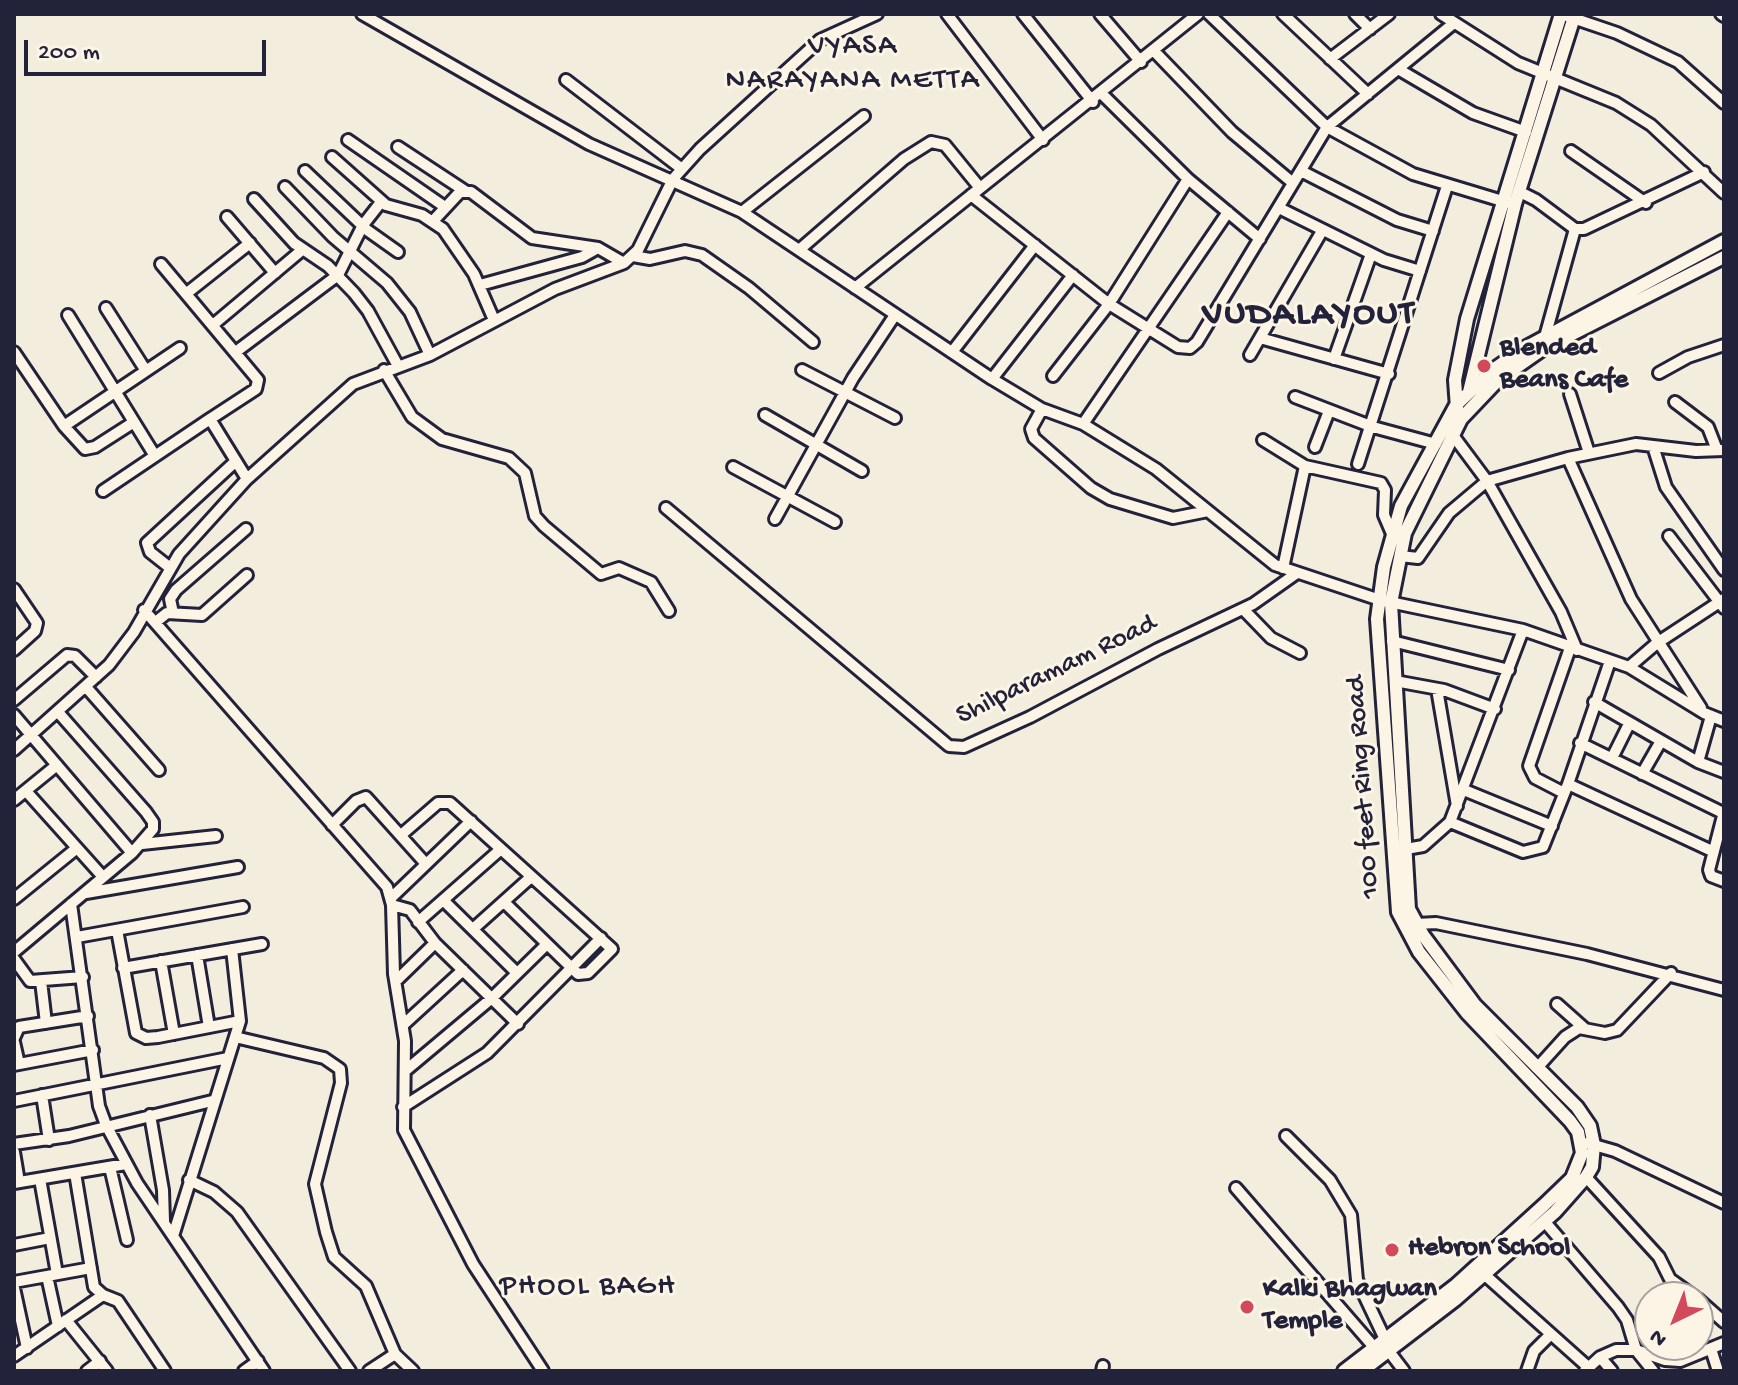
<!DOCTYPE html>
<html>
<head>
<meta charset="utf-8">
<style>
	body { margin:0 }
	#map { position:relative; width:1738px; height:1385px; overflow:hidden; background:#f3edde; font-family:"Gochi Hand",sans-serif }
	canvas { display:block }
	.frame { position:absolute; inset:0; border:16px solid #22223b; pointer-events:none }
	.north { position:absolute; left:1634px; top:1281px; width:80px; height:80px; box-sizing:border-box; background:#fcf5e5; border:2px solid #a5a1a1; border-radius:50%; rotate:223deg; font-size:22px; font-weight:700; line-height:32px; text-align:center; color:#22223b }
	.north::after { content:''; display:block; margin:auto; width:28px; height:36px; background:#d1495b; clip-path:polygon(50% 0,100% 100%,50% 72%,0 100%) }
	.scale { position:absolute; left:24px; top:40px; width:242px; height:36px; box-sizing:border-box; border:4px solid #22223b; border-top:0; padding-left:10px; font-size:24px; line-height:28px; white-space:nowrap; color:#22223b; -webkit-text-stroke:6px #fcf5e5; paint-order:stroke }
</style>
</head>
<body>
<div id="map">
<canvas width="1738" height="1385"></canvas>
<div class="frame"></div>
<div class="north">N</div>
<div class="scale">200 m</div>
</div>
<script>
const g = document.querySelector('canvas').getContext('2d');
g.lineJoin = 'round';
function shape(rows) {
  const path = new Path2D();
  for (const r of rows) {
    path.moveTo(r[0], r[1]);
    for (let i = 2; i < r.length; i += 2) path.lineTo(r[i], r[i + 1]);
  }
  return path;
}
function trace(path, color, width, dash) {
  g.strokeStyle = color;
  g.lineWidth = width;
  g.lineCap = dash ? 'butt' : 'round';
  g.setLineDash(dash || []);
  g.stroke(path);
}
function label(font, color, halo, rows, align = 'center') {
  g.font = font + ' "Gochi Hand",sans-serif';
  g.lineWidth = 6;
  g.setLineDash([]);
  g.textBaseline = 'middle';
  g.strokeStyle = halo;
  g.fillStyle = color;
  for (const [text, x, y, turn = 0] of rows) {
    g.save();
    g.translate(x, y);
    g.rotate((+turn || 0) * Math.PI / 180);
    g.textAlign = isNaN(turn) ? turn : align;
    if (halo) g.strokeText(text, 0, 0);
    g.fillText(text, 0, 0);
    g.restore();
  }
}
const minor = shape([
	[362,14,589,144,742,212,992,379,1042,409,1083,424,1156,469,1275,565,1380,600,1523,630,1629,667,1704,713,1724,721],
	[947,14,1043,140],
	[1023,14,1093,102],
	[1100,14,1141,62],
	[1209,14,1327,127,1413,174,1509,203],
	[1283,14,1368,94],
	[1355,14,1370,29],
	[1441,14,1518,63,1616,103,1651,125,1724,193],
	[1721,14,1724,16],
	[1567,16,1617,33,1678,62,1724,103],
	[1154,51,1232,132,1293,183],
	[1330,59,1389,14],
	[1398,69,1473,113,1526,132],
	[566,80,682,169],
	[1102,94,1188,179,1260,239],
	[348,140,445,207],
	[398,147,465,191],
	[1571,151,1646,203],
	[332,157,386,205,422,215,443,229,474,274,494,320],
	[305,171,367,230,398,252],
	[1301,171,1397,220,1433,231],
	[285,187,333,237,387,283,410,312,430,355],
	[1520,192,1536,200,1575,229,1584,229,1704,172],
	[971,195,1109,304,1178,347,1190,348,1197,342,1327,127,1454,23],
	[254,199,294,243,328,266,354,293,368,311,398,366],
	[1279,208,1384,260,1420,271],
	[742,212,864,116],
	[227,217,275,273],
	[433,221,460,192,471,192,532,238,598,248,624,263],
	[799,250,904,159,931,142,945,145,980,188],
	[633,256,650,259,685,251,702,255,749,288,813,342],
	[161,264,258,380,256,389,210,419],
	[480,285,582,257,598,248],
	[855,288,1198,14],
	[187,293,250,243],
	[106,308,146,371],
	[68,315,155,456,210,419,247,479],
	[214,324,302,250],
	[1545,337,1575,229],
	[1260,338,1389,374],
	[237,351,338,275,363,225,381,202],
	[14,352,64,426,85,449,95,447,134,422],
	[952,352,1035,245],
	[1250,355,1322,231],
	[1334,359,1371,254],
	[384,370,412,417,442,439,509,458,525,473,535,516,544,526,601,574,619,568,651,582,669,611],
	[802,370,895,418],
	[1659,373,1688,357,1724,345],
	[1053,376,1109,304,1188,179],
	[992,379,1073,275],
	[1570,394,1589,453],
	[1295,397,1373,427,1436,444],
	[1675,402,1708,427,1717,450],
	[1042,409,1031,429,1034,438,1091,488,1110,499,1173,518,1208,511],
	[765,415,862,471],
	[1083,424,1228,212],
	[64,426,180,348],
	[1452,434,1487,481,1561,612,1577,650],
	[1263,440,1305,466,1381,483,1385,490,1384,515,1393,536],
	[1653,446,1666,487,1724,570],
	[1315,447,1329,411],
	[1568,458,1631,599,1701,708],
	[1358,464,1447,186],
	[733,467,835,522],
	[103,491,155,456],
	[666,508,949,746,964,747,1030,717,1158,649,1253,604,1297,573],
	[775,519,853,378,895,315],
	[1669,536,1724,608],
	[1400,556,1418,558,1449,513,1487,481,1568,458,1636,444,1696,451,1724,450],
	[169,567,150,552,147,543,236,461],
	[1283,568,1305,466],
	[14,589,37,623,35,631,14,650],
	[1243,609,1271,638,1300,653],
	[144,610,387,887,392,905,394,974,405,1041,404,1130,473,1264,543,1371],
	[173,613,170,599,176,590,246,529],
	[157,621,167,613,202,615,247,575],
	[1392,641,1509,670],
	[1629,667,1657,643,1724,599],
	[1395,681,1444,690,1495,709],
	[86,687,159,770],
	[1437,689,1457,806],
	[14,700,67,655,75,656,96,677],
	[1594,702,1698,762,1724,772],
	[14,715,132,853],
	[1580,743,1723,813],
	[14,750,109,665,134,632,179,554,247,479,353,384,430,355,555,289,624,263,638,250,673,179,700,149,820,40,877,14],
	[1612,758,1629,724],
	[1698,762,1711,716],
	[1642,774,1661,741],
	[1568,784,1712,851],
	[1464,790,1552,826],
	[26,791,103,877],
	[1564,793,1535,778,1529,766,1570,648],
	[14,800,57,765],
	[1724,812,1709,870,1711,876,1724,881],
	[1450,822,1523,852,1543,847,1568,784,1610,661],
	[332,825,356,801,366,797,426,864],
	[401,835,438,803,450,803,612,949,588,973,578,974,504,902],
	[142,844,216,836],
	[1406,849,1423,846,1450,822,1523,630],
	[86,893,238,867],
	[392,897,471,821],
	[14,899,77,848],
	[443,900,517,973],
	[71,904,99,1106,106,1125,137,1183,264,1371],
	[392,905,410,910,435,943,518,1024],
	[418,922,501,849],
	[1417,924,1436,923,1587,954,1724,990],
	[473,929,531,877],
	[117,930,136,1033,146,1038,158,1037,240,1021],
	[77,937,243,907],
	[14,952,132,853,153,829,153,822,146,812,58,712],
	[197,955,209,1027],
	[14,959,30,981,83,977],
	[161,961,174,1034],
	[123,968,262,944],
	[41,981,46,1023],
	[396,981,435,943],
	[1557,1004,1584,1028],
	[403,1025,463,970],
	[235,1037,324,1058,340,1069,341,1083,315,1184,326,1232,334,1257,366,1286,395,1354,413,1371],
	[14,1038,19,1027,88,1016],
	[14,1042,19,1064],
	[14,1065,93,1050],
	[1537,1068,1565,1037,1579,1028,1605,1033,1617,1030,1671,973],
	[405,1071,492,998,547,944],
	[42,1095,49,1140],
	[14,1101,228,1058],
	[403,1107,487,1053,601,938],
	[150,1115,163,1190,164,1221],
	[1286,1136,1330,1180,1351,1215,1357,1280,1384,1337],
	[1587,1143,1615,1151,1724,1203],
	[14,1144,69,1136,212,1101],
	[14,1152,19,1182],
	[110,1167,127,1240],
	[75,1173,94,1287,103,1295,118,1301,165,1371],
	[1586,1177,1659,1257,1670,1279,1695,1297],
	[40,1179,57,1274],
	[189,1180,214,1192,237,1212,350,1371],
	[14,1183,126,1164],
	[1236,1188,1373,1346],
	[1545,1222,1618,1307,1627,1320,1636,1350,1653,1371],
	[173,1236,240,1021,232,949],
	[14,1245,50,1238],
	[1485,1275,1588,1367],
	[47,1276,58,1326],
	[14,1282,91,1268],
	[14,1288,27,1348],
	[1698,1299,1724,1322],
	[66,1320,107,1371],
	[1711,1349,1718,1371],
	[1388,1350,1404,1371],
	[14,1356,103,1295],
	[1600,1357,1612,1371],
	[87,1371,100,1361],
	[244,1371,258,1361],
	[369,1371,395,1354],
	[1102,1371,1103,1366],
	[1527,1371,1534,1351,1551,1334],
	[1585,1371,1600,1357,1616,1350,1636,1350,1665,1360,1680,1361,1724,1343]
]);
const major = shape([
	[1469,392,1515,204,1575,14],
	[1457,408,1455,380,1467,319,1561,14],
	[1344,1371,1456,1285,1544,1205,1572,1178,1582,1153,1578,1132,1570,1121,1467,1013,1419,952,1398,912,1377,619,1384,567,1401,506,1456,405,1493,370,1523,349,1724,241],
	[1362,1371,1456,1299,1555,1212,1586,1177,1592,1167,1594,1145,1590,1126,1577,1107,1475,1005,1423,935,1409,909,1391,603,1405,533,1461,419,1498,380,1541,350,1724,257]
]);
const markers = [
	[1484,366,8,"#d1495b"],
	[1392,1250,8,"#d1495b"],
	[1247,1307,8,"#d1495b"]
];
const poiNames = [
	["Blended",1500,350],
	["Beans Cafe",1500,382],
	["Hebron School",1408,1250],
	["Kalki Bhagwan",1263,1291],
	["Temple",1263,1323]
];
const streetNames = [
	["Shilparamam Road",1057,671,-26],
	["100 feet Ring Road",1365,787,-94]
];
const neighbourhoodNames = [
	["VYASA",853,48],
	["NARAYANA METTA",853,82],
	["PHOOL BAGH",588,1288]
];
const districtNames = [
	["VUDALAYOUT",1309,316]
];
trace(minor, '#22223b', 16);
trace(major, '#22223b', 18);
trace(minor, '#fcf5e5', 10);
trace(major, '#fcf5e5', 12);
for (const [x, y, r, color] of markers) {
  const dot = new Path2D();
  dot.arc(x, y, r, 0, 2 * Math.PI);
  g.fillStyle = color;
  g.fill(dot);
  trace(dot, '#fcf5e5', 3);
}
label('bold 28px', '#22223b', '#fcf5e5', poiNames, 'left');
label('28px', '#22223b', '#fcf5e5', streetNames);
g.letterSpacing = '2px';
label('30px', '#22223b', '#fcf5e5', neighbourhoodNames);
g.letterSpacing = '0px';
g.letterSpacing = '2px';
label('bold 36px', '#22223b', '#fcf5e5', districtNames);
g.letterSpacing = '0px';
</script>
</body>
</html>
